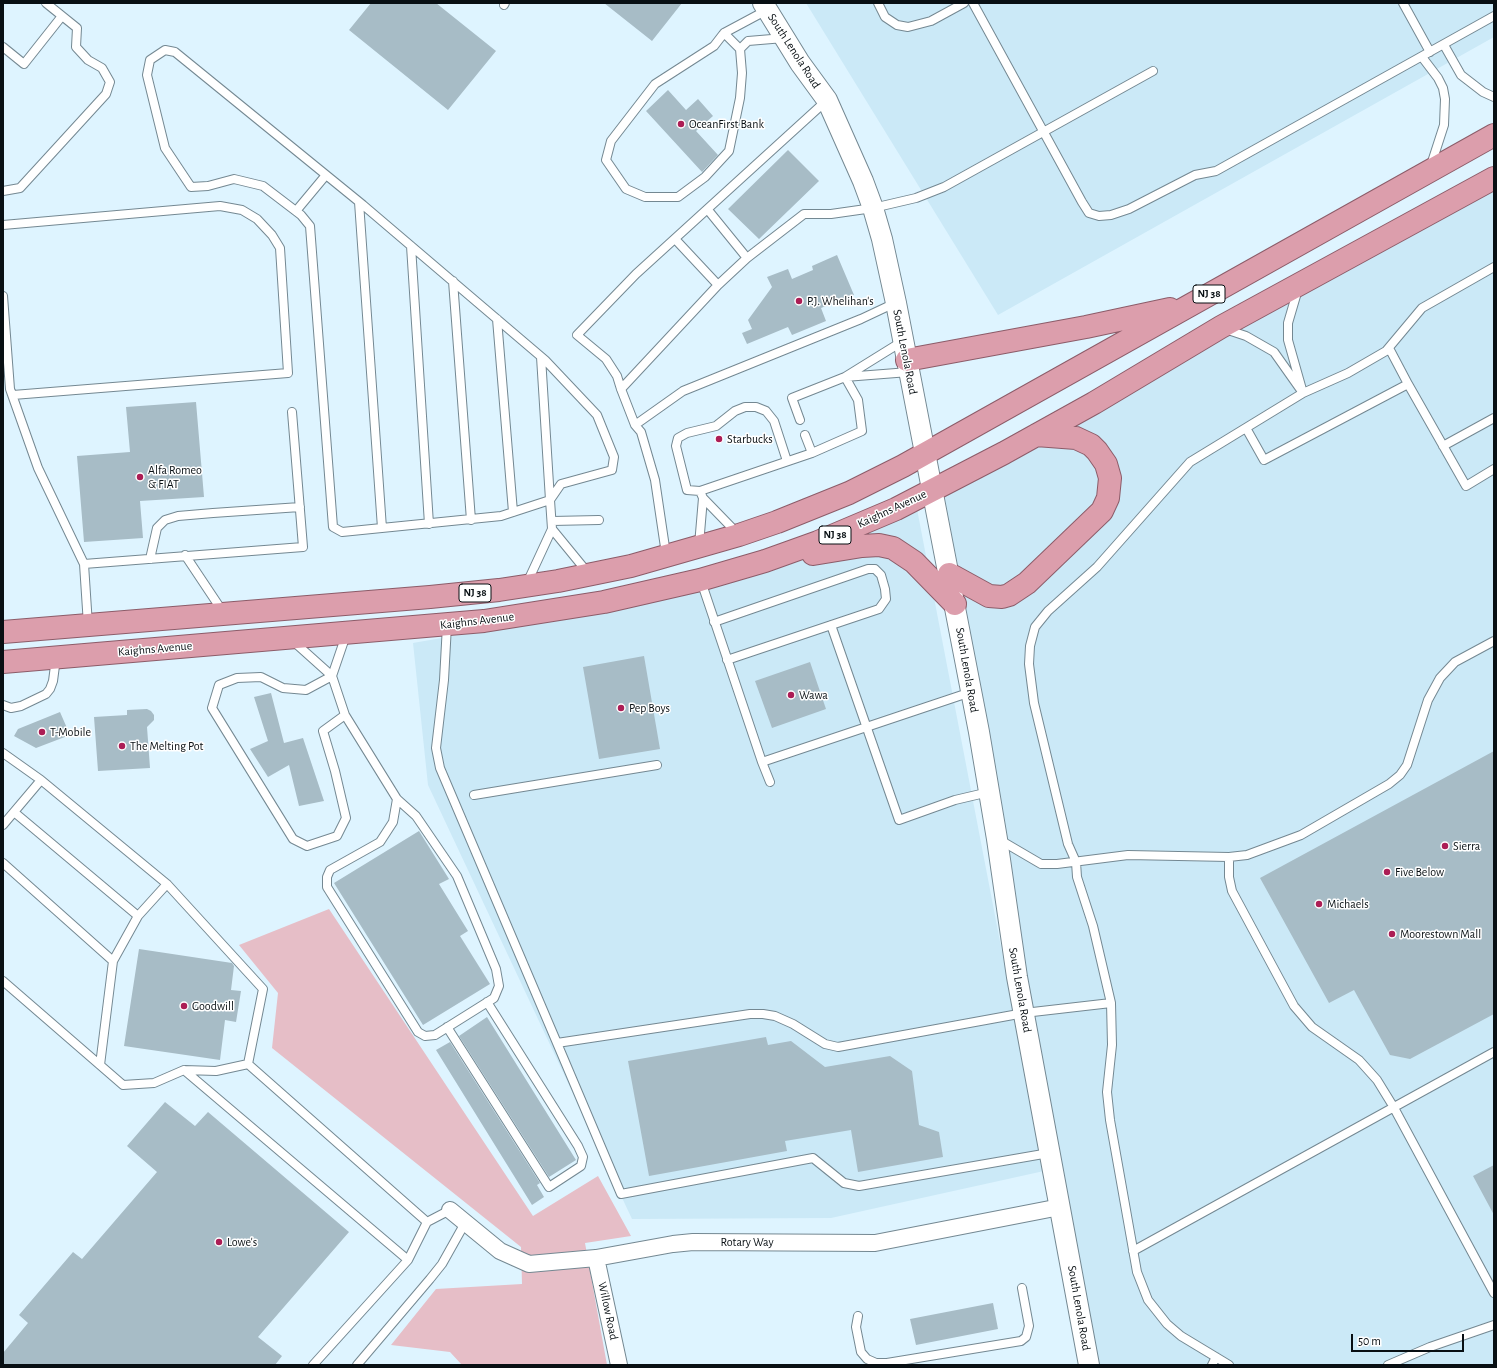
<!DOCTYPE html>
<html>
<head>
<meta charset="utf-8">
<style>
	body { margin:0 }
	#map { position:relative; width:1497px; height:1368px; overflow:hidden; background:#def4ff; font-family:"Alegreya Sans",sans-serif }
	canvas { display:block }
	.frame { position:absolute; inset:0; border:4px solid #080f13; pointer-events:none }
	.scale { position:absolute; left:1351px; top:1334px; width:113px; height:18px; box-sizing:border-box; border:2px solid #080f13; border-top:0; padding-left:5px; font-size:12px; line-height:14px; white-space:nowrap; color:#080f13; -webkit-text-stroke:3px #fff; paint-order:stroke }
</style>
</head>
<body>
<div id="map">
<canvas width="1497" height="1368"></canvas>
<div class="frame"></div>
<div class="scale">50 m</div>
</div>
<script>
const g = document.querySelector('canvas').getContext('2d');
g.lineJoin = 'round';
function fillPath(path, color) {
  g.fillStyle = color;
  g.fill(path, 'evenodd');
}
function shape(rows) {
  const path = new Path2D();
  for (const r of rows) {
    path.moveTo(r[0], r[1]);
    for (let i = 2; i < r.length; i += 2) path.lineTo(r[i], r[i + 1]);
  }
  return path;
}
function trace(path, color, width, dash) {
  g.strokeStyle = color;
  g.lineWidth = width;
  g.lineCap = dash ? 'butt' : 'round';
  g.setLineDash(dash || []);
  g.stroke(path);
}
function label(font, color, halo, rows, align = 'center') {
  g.font = font + ' "Alegreya Sans",sans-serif';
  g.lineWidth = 3;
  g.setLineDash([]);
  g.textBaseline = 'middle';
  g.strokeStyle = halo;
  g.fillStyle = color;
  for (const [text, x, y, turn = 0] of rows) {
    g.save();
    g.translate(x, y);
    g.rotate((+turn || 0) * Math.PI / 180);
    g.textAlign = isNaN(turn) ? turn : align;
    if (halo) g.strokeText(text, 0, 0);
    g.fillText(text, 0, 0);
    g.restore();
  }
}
const built = shape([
	[806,3,1494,3,1494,37,998,315],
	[1494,178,1494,1365,1088,1365,932,491],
	[917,509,1044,1171,831,1218,632,1219,428,785,413,643,619,607]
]);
const green = shape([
	[329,909,533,1216,598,1176,631,1236,585,1243,607,1365,462,1365,450,1352,391,1345,436,1289,522,1284,521,1247,272,1048,278,993,239,945]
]);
const building = shape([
	[371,3,436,3,496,51,448,110,349,30],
	[604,3,682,3,652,41],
	[668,90,686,110,698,99,713,116,696,131,718,155,702,172,646,111],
	[788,150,819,181,759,239,728,209],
	[837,255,854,295,821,308,826,321,792,335,788,327,747,344,742,333,752,329,748,320,772,287,767,277,788,269,792,279,813,270,812,266],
	[196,402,204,497,140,501,143,538,84,542,77,456,130,452,126,407],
	[644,656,660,749,599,759,583,667],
	[810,662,826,709,772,728,755,681],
	[271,693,284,743,303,738,324,801,299,806,289,765,268,777,250,749,268,741,254,697],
	[147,709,151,711,154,715,154,720,147,727,150,768,98,771,94,717,127,715,127,710],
	[60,712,70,735,36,748,14,736,18,729],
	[1494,751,1494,1014,1410,1059,1390,1055,1354,990,1329,1003,1260,878],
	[419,831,449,879,439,884,468,931,460,936,490,984,423,1025,334,883],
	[139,949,232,963,234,966,231,990,241,991,236,1022,225,1020,220,1060,124,1046],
	[487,1017,576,1160,549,1177,459,1036],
	[766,1037,768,1045,791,1041,825,1067,890,1056,912,1071,919,1125,939,1132,943,1157,858,1172,851,1130,785,1141,787,1151,649,1176,628,1061],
	[450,1042,540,1183,537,1185,544,1197,532,1205,436,1050],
	[165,1102,195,1126,208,1112,349,1232,258,1337,282,1356,275,1365,3,1365,3,1353,28,1323,19,1315,73,1252,82,1259,157,1172,127,1146],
	[1494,1165,1494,1215,1473,1176],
	[993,1303,998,1329,916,1345,910,1319]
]);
const service = shape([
	[878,3,885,17,897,25,908,27,931,21,964,3],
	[973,3,1082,202,1089,213,1099,216,1111,215,1129,209,1195,175,1216,171,1494,16],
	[1403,3,1430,52],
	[504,5,505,3],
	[724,33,767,10],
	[1444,45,1461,75,1483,92,1494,97],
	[3,47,24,64,62,16],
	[740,49,724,33,714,46,655,84,611,141,606,160,626,189,645,197,678,197,705,177,729,151,740,98,742,73,740,49,748,41,784,38],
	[1422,57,1438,78,1443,88,1445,99,1444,125,1431,165],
	[3,191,20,188,106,94,110,82,102,68,88,60,76,47,77,28,46,3],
	[359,202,382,528],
	[708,210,747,258],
	[296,211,326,175],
	[3,225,220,206,242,210,257,219,272,235,280,248,288,373,13,395],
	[675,239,718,285],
	[411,246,429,524],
	[453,281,471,520],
	[3,296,10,389,38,468,84,564],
	[497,319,513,512],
	[1225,329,1246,336,1274,352,1303,393,1288,340,1288,323,1298,289],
	[903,341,845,377,909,372],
	[1389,348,1408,384],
	[541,357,550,500],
	[621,389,718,285,747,258,804,214,831,214,873,208,916,198,944,187,1153,71],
	[635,425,683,391,861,319,895,303],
	[1246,428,1264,460,1408,384,1466,486,1494,469],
	[805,435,812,453],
	[1443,446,1494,418],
	[700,491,687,490,676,446,678,438,687,433,716,426,735,411,745,407,756,407,766,411,774,421,787,461],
	[703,498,700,491,812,453,862,431,858,400,845,377,792,398,800,420],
	[552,521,599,520],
	[552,529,588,573],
	[699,545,703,498,737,533],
	[666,554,655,480,641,432,635,425,621,389,617,376,606,359,577,335,636,274,826,101],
	[185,555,223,612],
	[150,559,157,528,165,520,178,516,213,513,300,507],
	[701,581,762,762,971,692],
	[527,583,552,529,550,500,501,516,342,532,333,527,310,226,301,215,263,186,234,179,208,186,191,187,165,148,147,75,150,60,165,50,175,52,363,205,545,360,597,415,614,457,612,470,561,484,550,500],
	[714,622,868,569,875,569,881,575,885,589,886,599,879,609,727,660],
	[88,625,84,564,303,547,292,412],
	[447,625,444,680,436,748,440,768,557,1043,750,1014,763,1014,775,1016,793,1024,825,1044,838,1047,1024,1013,1111,1003],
	[831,625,899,820,955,800,989,792],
	[293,641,332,676,346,635],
	[332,676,345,715,323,731,335,771,346,818,337,836,307,846,293,839,212,708,219,685,237,678,261,677,283,688,306,690,332,676],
	[3,705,11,708,21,706,46,694,50,689,53,681,56,658],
	[345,715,397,799,416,816,457,876,496,969,499,986,494,998,435,1035,425,1036,418,1032,327,887,327,877,330,870,380,842,393,822,397,799],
	[3,753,41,780],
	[762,762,770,782],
	[474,795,657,765],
	[14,812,138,916,113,961],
	[3,825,41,780,167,884,263,989,248,1064],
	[1000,840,1041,864,1057,864,1128,855,1229,857,1247,855,1301,835,1389,784,1400,775,1407,765,1428,700,1440,678,1455,662,1494,641],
	[1229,857,1229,877,1232,891,1294,1006,1312,1027,1359,1060,1377,1080,1393,1106,1494,1293],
	[3,863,113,961,100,1065],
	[138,916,167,884],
	[3,981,123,1085,154,1083,184,1070,216,1071,248,1064,427,1222,450,1210],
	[447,1027,549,1187,581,1166,583,1157,578,1146,487,1002],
	[557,1043,621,1194,813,1158,844,1183,859,1186,1049,1153],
	[184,1070,408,1260],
	[1133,1251,1494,1052],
	[858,1316,856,1327,861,1352,867,1359,876,1363,887,1363,1021,1341,1026,1337,1029,1326,1022,1288],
	[313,1365,408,1260,427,1222],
	[357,1365,430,1279,442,1264,465,1223],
	[1212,1365,1216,1357],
	[1229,1365,1181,1336,1167,1324,1148,1300,1137,1272,1110,1120,1107,1092,1112,1045,1111,1003,1093,926,1077,877,1076,862,1068,844,1034,703,1029,664,1030,646,1035,627,1048,611,1097,567,1190,462,1303,393,1348,373,1386,351,1422,308,1494,267],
	[1388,1365,1430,1347,1494,1325]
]);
const minor = shape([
	[450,1210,500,1251,529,1264,596,1258,673,1244,693,1242,875,1243,1060,1207],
	[596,1258,619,1365]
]);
const tertiary = shape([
	[763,3,800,63,827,100,863,181,873,208,882,239,896,303,979,732,997,839,1017,977,1089,1365]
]);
const trunk = shape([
	[907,360,1086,327,1170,309],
	[813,554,862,546,879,545,893,548,914,562,955,604],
	[949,574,989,596,1002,597,1009,595,1027,583,1102,511,1108,498,1110,478,1106,464,1097,451,1091,445,1076,438,1036,435],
	[3,632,430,597,499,590,558,581,631,566,739,535,777,522,849,493,903,466,1494,135],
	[3,662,484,621,604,602,700,580,765,561,818,542,896,509,1004,453,1094,403,1221,327,1494,178]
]);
const markers = [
	[681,124,4,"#ac1d55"],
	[799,301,4,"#ac1d55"],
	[719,439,4,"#ac1d55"],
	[140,477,4,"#ac1d55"],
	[791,695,4,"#ac1d55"],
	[621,708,4,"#ac1d55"],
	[42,732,4,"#ac1d55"],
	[122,746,4,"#ac1d55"],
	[1445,846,4,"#ac1d55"],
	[1387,872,4,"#ac1d55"],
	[1319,904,4,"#ac1d55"],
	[1392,934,4,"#ac1d55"],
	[184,1006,4,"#ac1d55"],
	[219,1242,4,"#ac1d55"]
];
const shields = [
	[1209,294,32],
	[835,535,32],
	[475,593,32]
];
const shieldNames = [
	["NJ 38",1209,294],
	["NJ 38",835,535],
	["NJ 38",475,593]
];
const streetNames = [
	["South Lenola Road",794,51,57],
	["South Lenola Road",905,352,79],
	["Kaighns Avenue",892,509,-25],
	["Kaighns Avenue",477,621,-7],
	["Kaighns Avenue",155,649,-5],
	["South Lenola Road",967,670,80],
	["South Lenola Road",1020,990,80],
	["Rotary Way",747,1242],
	["South Lenola Road",1079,1308,80],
	["Willow Road",608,1311,78]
];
const poiNames = [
	["OceanFirst Bank",689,124],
	["P.J. Whelihan's",807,301],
	["Starbucks",727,439],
	["Alfa Romeo",148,470],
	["& FIAT",148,484],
	["Wawa",799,695],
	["Pep Boys",629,708],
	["T-Mobile",50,732],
	["The Melting Pot",130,746],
	["Sierra",1453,846],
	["Five Below",1395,872],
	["Michaels",1327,904],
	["Moorestown Mall",1400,934],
	["Goodwill",192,1006],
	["Lowe's",227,1242]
];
fillPath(built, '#cbe9f7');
fillPath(green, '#e6bec7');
fillPath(building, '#a7bcc6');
trace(service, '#748892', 10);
trace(minor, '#748892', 18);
trace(tertiary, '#748892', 22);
trace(trunk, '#8c5c69', 24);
trace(service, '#fff', 8);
trace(minor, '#fff', 16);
trace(tertiary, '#fff', 20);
trace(trunk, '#dc9eac', 22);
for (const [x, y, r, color] of markers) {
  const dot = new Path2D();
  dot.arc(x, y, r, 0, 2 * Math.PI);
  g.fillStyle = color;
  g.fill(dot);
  trace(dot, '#fff', 1.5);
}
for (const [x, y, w] of shields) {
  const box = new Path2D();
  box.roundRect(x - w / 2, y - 9, w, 18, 3);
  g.fillStyle = '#fff';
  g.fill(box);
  trace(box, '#080f13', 1);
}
label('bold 11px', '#080f13', null, shieldNames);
label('12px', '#080f13', '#fff', streetNames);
label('12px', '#080f13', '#fff', poiNames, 'left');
</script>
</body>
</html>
